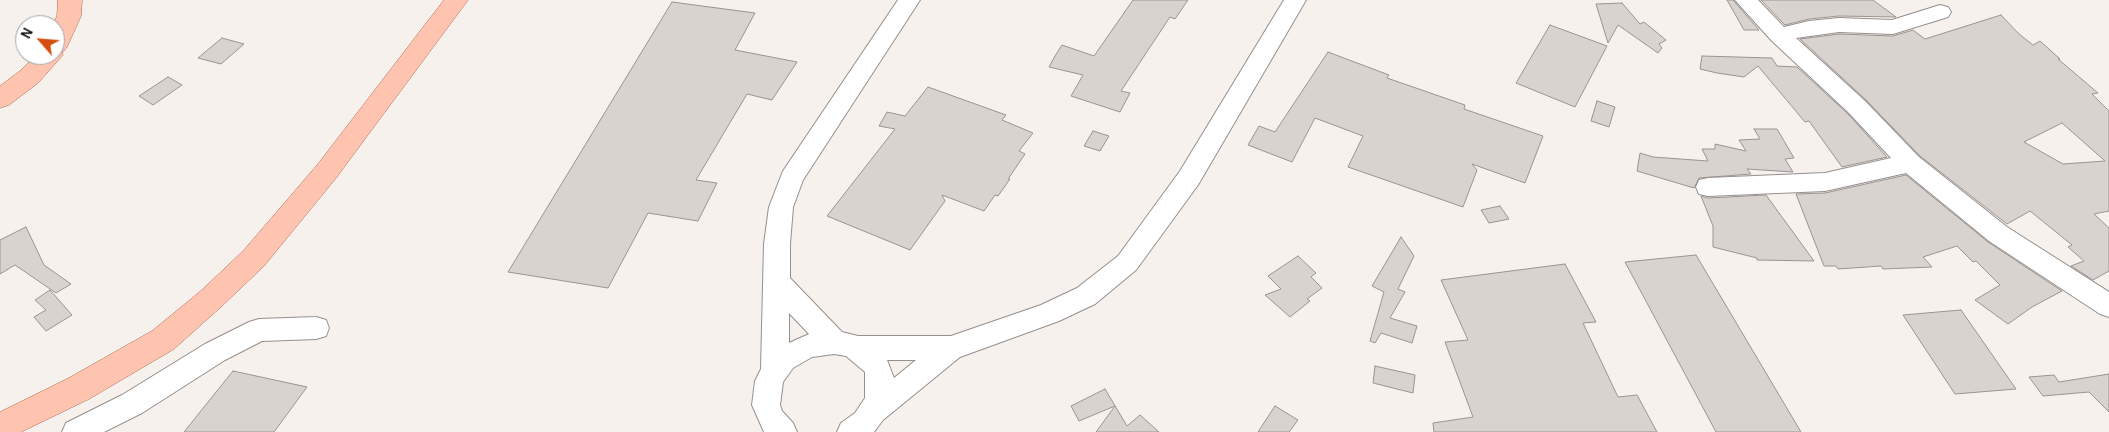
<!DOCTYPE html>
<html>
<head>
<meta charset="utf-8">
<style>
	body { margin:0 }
	#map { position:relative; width:2109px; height:432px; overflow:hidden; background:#f7f1ee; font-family:"Alegreya Sans",sans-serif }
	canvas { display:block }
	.north { position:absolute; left:15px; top:15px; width:50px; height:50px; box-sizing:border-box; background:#fff; border:1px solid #a09f9f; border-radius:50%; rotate:297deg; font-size:14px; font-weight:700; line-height:20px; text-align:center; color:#110f0e }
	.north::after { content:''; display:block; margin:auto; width:18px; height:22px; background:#d44f11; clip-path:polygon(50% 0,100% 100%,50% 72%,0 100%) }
</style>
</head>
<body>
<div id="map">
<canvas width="2109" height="432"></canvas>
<div class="north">N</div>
</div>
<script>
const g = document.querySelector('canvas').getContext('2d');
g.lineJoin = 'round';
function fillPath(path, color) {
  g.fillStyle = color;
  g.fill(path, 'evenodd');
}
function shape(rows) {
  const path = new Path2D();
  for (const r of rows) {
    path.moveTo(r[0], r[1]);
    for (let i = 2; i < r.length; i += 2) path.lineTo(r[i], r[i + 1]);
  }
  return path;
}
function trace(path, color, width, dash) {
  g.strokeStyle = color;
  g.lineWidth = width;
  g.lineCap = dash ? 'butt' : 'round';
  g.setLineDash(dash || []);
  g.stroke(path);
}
const building = shape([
	[1133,0,1188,0,1175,19,1170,17,1121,91,1130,93,1120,112,1071,96,1083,75,1049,67,1055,56,1062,45,1094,56,1133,0],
	[1727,0,1733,0,1759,30,1744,30,1727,0],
	[1761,0,1873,0,1896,17,1839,16,1809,19,1785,25,1761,0],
	[672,2,755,13,735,50,797,62,772,100,747,94,696,180,717,183,698,221,648,213,608,288,508,272,672,2],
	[1622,3,1640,24,1644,22,1666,40,1659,44,1662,48,1658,53,1618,25,1608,43,1596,4,1622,3],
	[2001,15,2019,34,2033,45,2040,41,2060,59,2058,59,2098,93,2092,94,2109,111,2109,211,2094,214,2109,228,2109,271,2093,280,2071,266,2084,261,2068,247,2072,245,2030,211,2007,224,1920,156,1866,100,1800,39,1839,34,1893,36,1913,30,1925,39,2001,15],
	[2062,123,2105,161,2063,164,2024,142,2062,123],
	[1550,25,1607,46,1575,107,1516,83,1550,25],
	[222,38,244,44,221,64,198,58,222,38],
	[1328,52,1389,75,1387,78,1465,105,1464,109,1543,136,1525,183,1472,164,1477,170,1463,207,1348,167,1363,136,1315,118,1292,162,1248,145,1259,126,1275,132,1328,52],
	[1702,56,1772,58,1777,66,1797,67,1848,114,1887,157,1842,167,1809,121,1805,122,1758,66,1744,77,1717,73,1700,69,1702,56],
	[168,77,182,85,153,105,139,96,168,77],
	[928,87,1006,115,1002,120,1033,133,1019,151,1025,154,1008,179,1010,179,998,196,995,195,984,211,942,195,945,201,910,250,827,216,895,129,879,126,887,112,905,116,928,87],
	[1597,101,1615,107,1609,127,1591,121,1597,101],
	[1754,129,1777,129,1794,158,1785,159,1793,172,1747,169,1751,174,1699,178,1694,188,1637,171,1640,153,1653,157,1708,161,1702,149,1715,149,1715,144,1746,151,1739,140,1760,139,1754,129],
	[1093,131,1109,136,1100,151,1084,146,1093,131],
	[1906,175,1988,242,2062,291,2032,307,2008,324,1975,300,2000,285,1976,261,1973,262,1957,246,1923,257,1932,267,1883,269,1881,266,1838,269,1836,266,1824,266,1796,194,1825,193,1906,175],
	[1766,195,1814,261,1757,260,1757,258,1713,247,1713,226,1701,196,1708,198,1766,195],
	[1500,206,1509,219,1489,223,1481,210,1500,206],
	[26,227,44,265,71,284,56,293,15,265,0,274,0,240,26,227],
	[1401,237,1414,256,1398,289,1405,292,1390,318,1417,326,1412,343,1381,333,1375,343,1370,341,1384,292,1372,286,1401,237],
	[1696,255,1801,432,1716,432,1625,262,1696,255],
	[1298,256,1316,273,1311,277,1322,288,1307,299,1310,301,1290,317,1265,295,1281,289,1268,276,1298,256],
	[1565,264,1596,322,1583,323,1618,397,1637,395,1657,432,1434,432,1433,423,1473,417,1445,342,1468,340,1441,280,1565,264],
	[50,290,72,315,46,331,34,317,46,310,35,300,50,290],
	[1961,310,2016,389,1955,394,1903,315,1961,310],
	[1375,366,1415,375,1413,393,1373,383,1375,366],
	[233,371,307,387,274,432,184,432,233,371],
	[2109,374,2109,412,2089,392,2043,396,2029,377,2054,375,2059,382,2109,374],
	[1105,389,1127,426,1140,415,1159,432,1096,432,1115,406,1079,421,1071,406,1105,389],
	[1275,406,1298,420,1289,432,1258,432,1275,406]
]);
const minor = shape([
	[898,0,920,0,803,180,793,207,790,244,790,278,842,332,858,336,951,336,1041,305,1077,288,1118,256,1180,171,1284,0,1306,0,1198,185,1136,270,1095,304,1059,321,960,357,883,420,874,432,837,432,841,423,855,413,865,398,865,372,846,356,834,354,812,357,793,368,783,382,780,405,782,411,793,423,797,432,764,432,752,405,755,381,761,369,764,244,769,207,783,171,898,0],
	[789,313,809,334,789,343,789,313],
	[887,360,916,360,894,378,887,360],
	[1735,0,1758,0,1784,27,1809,21,1839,18,1892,20,1940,5,1948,7,1951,12,1948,17,1893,34,1839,32,1796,38,1865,101,1919,157,2007,227,2109,292,2109,317,2100,314,1989,241,1906,173,1825,191,1708,196,1699,194,1696,187,1699,180,1708,178,1825,173,1891,158,1849,113,1771,40,1735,0],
	[316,317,326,320,329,328,326,336,316,339,262,341,225,360,142,413,104,432,62,432,66,423,122,395,205,344,249,322,259,319,316,317]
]);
const major = shape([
	[58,0,82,0,81,16,67,47,62,53,63,55,38,83,9,105,0,108,0,86,20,71,36,55,55,55,55,25,53,25,57,16,58,0],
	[444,0,468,0,336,178,264,266,222,306,174,349,89,399,21,432,0,432,0,412,67,379,152,331,202,290,244,250,318,164,444,0]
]);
fillPath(building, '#d9d3d0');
trace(building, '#9a9391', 1);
trace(minor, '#968f8d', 2);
trace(major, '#aa6b54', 1);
fillPath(minor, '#fff');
fillPath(major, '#fec4af');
</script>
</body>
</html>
